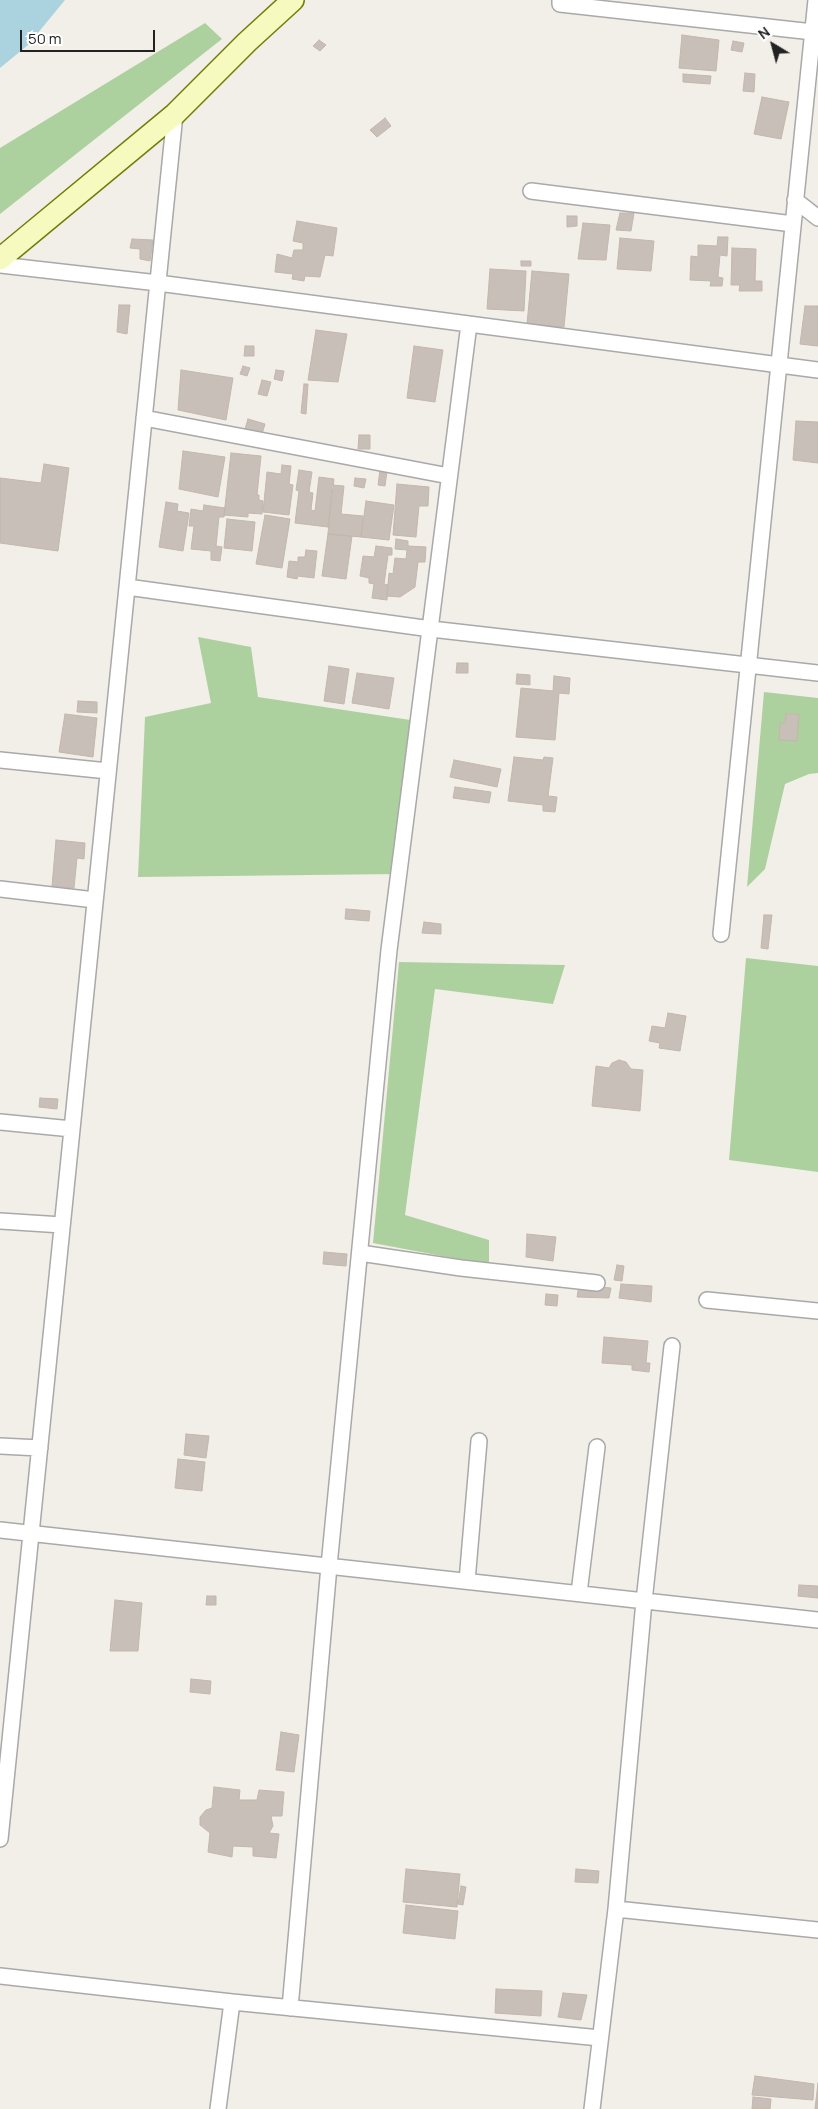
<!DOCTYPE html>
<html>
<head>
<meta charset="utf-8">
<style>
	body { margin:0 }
	#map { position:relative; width:818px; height:2109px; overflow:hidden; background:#f2efe9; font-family:Manrope,sans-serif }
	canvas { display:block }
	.north { position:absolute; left:748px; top:20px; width:50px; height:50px; -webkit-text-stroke:4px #fff; paint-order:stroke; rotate:323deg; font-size:14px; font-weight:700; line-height:20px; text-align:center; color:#222 }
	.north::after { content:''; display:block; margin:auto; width:18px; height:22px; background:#222; clip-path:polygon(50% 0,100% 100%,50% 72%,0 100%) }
	.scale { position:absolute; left:20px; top:30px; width:135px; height:22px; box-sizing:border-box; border:2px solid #222; border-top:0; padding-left:6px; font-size:15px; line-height:18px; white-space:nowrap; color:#222; -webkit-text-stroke:4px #fff; paint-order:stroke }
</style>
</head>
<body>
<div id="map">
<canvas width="818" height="2109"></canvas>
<div class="north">N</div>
<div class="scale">50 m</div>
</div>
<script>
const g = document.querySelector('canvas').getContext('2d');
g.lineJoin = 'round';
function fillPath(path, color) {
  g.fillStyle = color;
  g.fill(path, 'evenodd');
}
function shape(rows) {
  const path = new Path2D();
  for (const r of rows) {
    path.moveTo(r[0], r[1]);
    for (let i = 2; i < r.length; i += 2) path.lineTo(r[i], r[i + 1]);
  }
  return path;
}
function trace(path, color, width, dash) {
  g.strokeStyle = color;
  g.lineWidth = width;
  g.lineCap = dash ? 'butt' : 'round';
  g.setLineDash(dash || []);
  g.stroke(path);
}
const forest = shape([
	[205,23,222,39,0,214,0,148],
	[198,637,251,647,258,697,417,721,399,874,138,877,145,717,211,703],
	[764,692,818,698,818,773,809,774,785,784,765,869,747,887],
	[746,958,818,966,818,1172,729,1160],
	[399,962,565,965,553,1004,435,989,405,1215,489,1240,489,1265,373,1243]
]);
const water = shape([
	[0,0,65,0,28,45,0,68]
]);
const building = shape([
	[682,35,719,40,716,71,679,68,682,35],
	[319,40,326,45,320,51,313,46,319,40],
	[733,41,744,43,742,52,731,50,733,41],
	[745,73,755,74,754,92,743,91,745,73],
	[683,74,711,76,710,84,683,82,683,74],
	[762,97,789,102,781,139,754,134,762,97],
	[385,118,391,126,377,137,370,130,385,118],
	[620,213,634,213,631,231,616,230,620,213],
	[567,216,577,216,577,226,567,227,567,216],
	[297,221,337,228,333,256,325,255,320,277,305,276,304,281,292,279,293,274,275,272,277,254,292,258,294,250,303,250,303,243,293,241,297,221],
	[583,223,610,225,606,260,578,259,583,223],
	[718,237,728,237,727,256,720,255,718,277,723,278,722,286,710,286,711,281,690,280,691,256,698,257,698,245,717,246,718,237],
	[620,238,654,241,651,271,617,269,620,238],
	[132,239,153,240,150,261,140,259,140,249,130,248,132,239],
	[732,248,756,249,755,281,762,281,762,291,739,291,740,285,731,285,732,248],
	[521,261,531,261,531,266,521,266,521,261],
	[490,269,526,271,524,311,487,309,490,269],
	[532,271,569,274,564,327,527,324,532,271],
	[119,305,130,305,127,334,117,332,119,305],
	[805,306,818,306,818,346,800,344,805,306],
	[316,330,347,334,338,382,308,380,316,330],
	[245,346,254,346,254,356,244,356,245,346],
	[414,346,443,350,435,402,407,398,414,346],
	[243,366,250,368,247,376,240,374,243,366],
	[181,370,233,378,226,420,178,410,181,370],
	[276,370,284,371,282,381,274,379,276,370],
	[262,380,271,382,267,396,258,394,262,380],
	[304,384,308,384,306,414,301,413,304,384],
	[248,419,265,424,262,434,245,429,248,419],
	[796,421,818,422,818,463,793,460,796,421],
	[359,435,370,435,370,449,358,449,359,435],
	[183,451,225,457,218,497,179,489,183,451],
	[231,453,261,456,257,495,259,495,259,500,263,501,262,514,248,513,248,517,224,515,231,453],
	[44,464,69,468,58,551,0,543,0,478,41,483,44,464],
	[282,465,291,466,289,484,293,485,289,515,263,512,267,472,281,474,282,465],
	[299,470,312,472,309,492,313,493,311,510,315,511,319,477,334,479,328,527,295,523,299,491,296,490,299,470],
	[380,470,387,471,385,486,378,485,380,470],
	[355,478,366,479,364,488,354,486,355,478],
	[397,484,429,487,428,506,419,506,416,537,393,535,397,484],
	[332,485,344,486,341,514,363,516,361,537,328,534,332,485],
	[366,501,394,505,389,540,361,537,366,501],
	[166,502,178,504,177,511,189,513,183,551,159,547,166,502],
	[204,505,225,508,224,517,219,517,216,546,222,547,220,561,211,560,211,551,191,549,194,526,189,526,191,509,203,511,204,505],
	[265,515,290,519,282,568,256,564,265,515],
	[227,519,255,522,252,551,224,548,227,519],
	[328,534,352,536,346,579,322,576,328,534],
	[396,539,408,541,408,546,426,547,425,562,418,562,415,587,400,597,387,596,389,573,393,574,395,558,406,559,407,550,395,549,396,539],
	[376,546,392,548,392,555,388,555,384,584,388,585,387,600,372,598,374,584,369,583,369,578,360,576,363,556,374,557,376,546],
	[306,550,317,551,314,578,298,576,297,579,287,577,289,561,298,562,298,557,305,557,306,550],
	[457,663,468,663,468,673,456,673,457,663],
	[329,666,349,669,344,704,324,701,329,666],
	[357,673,394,678,389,709,352,703,357,673],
	[517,674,530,675,530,685,516,684,517,674],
	[554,676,570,678,569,694,559,693,555,740,516,737,521,688,553,691,554,676],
	[78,701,97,702,97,713,77,712,78,701],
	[65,714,97,718,93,757,59,752,65,714],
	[786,714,799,714,797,741,779,740,780,723,785,723,786,714],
	[514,757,543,760,544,757,553,758,548,796,557,797,555,812,543,811,543,805,508,801,514,757],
	[454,760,501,769,497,787,450,777,454,760],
	[455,787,491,792,489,803,453,798,455,787],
	[56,840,85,843,84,859,77,858,74,888,52,886,56,840],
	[346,909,370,911,369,921,345,919,346,909],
	[764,915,772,915,768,949,761,948,764,915],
	[424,922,441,924,441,934,422,933,424,922],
	[668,1013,686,1016,680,1051,659,1048,660,1043,649,1041,652,1026,665,1028,668,1013],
	[619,1060,626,1062,631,1069,643,1070,640,1111,592,1106,596,1066,609,1068,612,1063,619,1060],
	[40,1098,58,1099,57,1109,39,1107,40,1098],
	[527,1234,556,1237,553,1261,526,1257,527,1234],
	[324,1252,347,1254,346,1266,323,1264,324,1252],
	[617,1265,624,1266,622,1281,614,1280,617,1265],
	[621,1284,652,1286,651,1302,619,1298,621,1284],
	[579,1285,611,1288,609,1298,577,1297,579,1285],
	[546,1294,558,1295,557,1306,545,1305,546,1294],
	[604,1337,648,1341,646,1363,650,1363,649,1372,632,1370,632,1365,602,1363,604,1337],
	[186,1434,209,1436,206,1458,184,1455,186,1434],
	[178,1459,205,1462,202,1491,175,1488,178,1459],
	[799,1585,818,1586,818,1598,798,1596,799,1585],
	[207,1596,216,1596,216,1605,206,1605,207,1596],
	[115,1600,142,1603,138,1651,110,1651,115,1600],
	[191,1679,211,1681,210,1694,190,1692,191,1679],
	[281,1732,299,1735,294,1772,276,1770,281,1732],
	[214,1787,240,1790,239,1800,257,1800,259,1790,284,1792,282,1816,271,1816,273,1826,269,1833,279,1834,276,1858,253,1856,253,1847,233,1846,232,1857,208,1852,210,1833,200,1825,200,1817,206,1810,212,1808,214,1787],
	[406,1869,460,1874,457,1907,403,1902,406,1869],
	[576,1869,599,1871,598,1883,575,1882,576,1869],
	[461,1886,466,1887,463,1905,458,1904,461,1886],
	[406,1905,458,1911,455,1939,403,1933,406,1905],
	[496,1989,542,1991,541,2016,495,2013,496,1989],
	[563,1993,587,1995,581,2020,558,2017,563,1993],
	[755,2076,814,2084,813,2100,752,2095,755,2076],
	[818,2083,818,2109,815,2109,818,2083],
	[753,2097,771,2099,770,2109,752,2109,753,2097]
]);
const minor = shape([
	[560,0,560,4,813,32],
	[531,191,793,224],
	[795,200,818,218],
	[0,265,158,283,818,370],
	[144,418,449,476],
	[127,587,431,629,818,673],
	[0,760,108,771],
	[0,889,95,900],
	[721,934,816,0],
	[0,1122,72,1129],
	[0,1221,62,1225],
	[360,1253,461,1268,597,1283],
	[707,1300,818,1311],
	[0,1446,40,1448],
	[0,1530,818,1620],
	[467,1581,479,1441],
	[579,1593,597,1447],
	[0,1839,175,114],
	[616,1909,818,1930],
	[0,1976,232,2002,600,2038],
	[290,2008,329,1566,389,950,469,324],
	[218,2109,232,2002],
	[592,2109,616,1909,644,1601,672,1346]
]);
const secondary = shape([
	[0,259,175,114,247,42,293,0]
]);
fillPath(forest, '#add19e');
fillPath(water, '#aad3df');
fillPath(building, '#c7bfb8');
trace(building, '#c4b6ab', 1);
trace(minor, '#a9a9a9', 18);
trace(secondary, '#707d05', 24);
trace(minor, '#fff', 15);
trace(secondary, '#f7fabf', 21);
</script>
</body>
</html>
